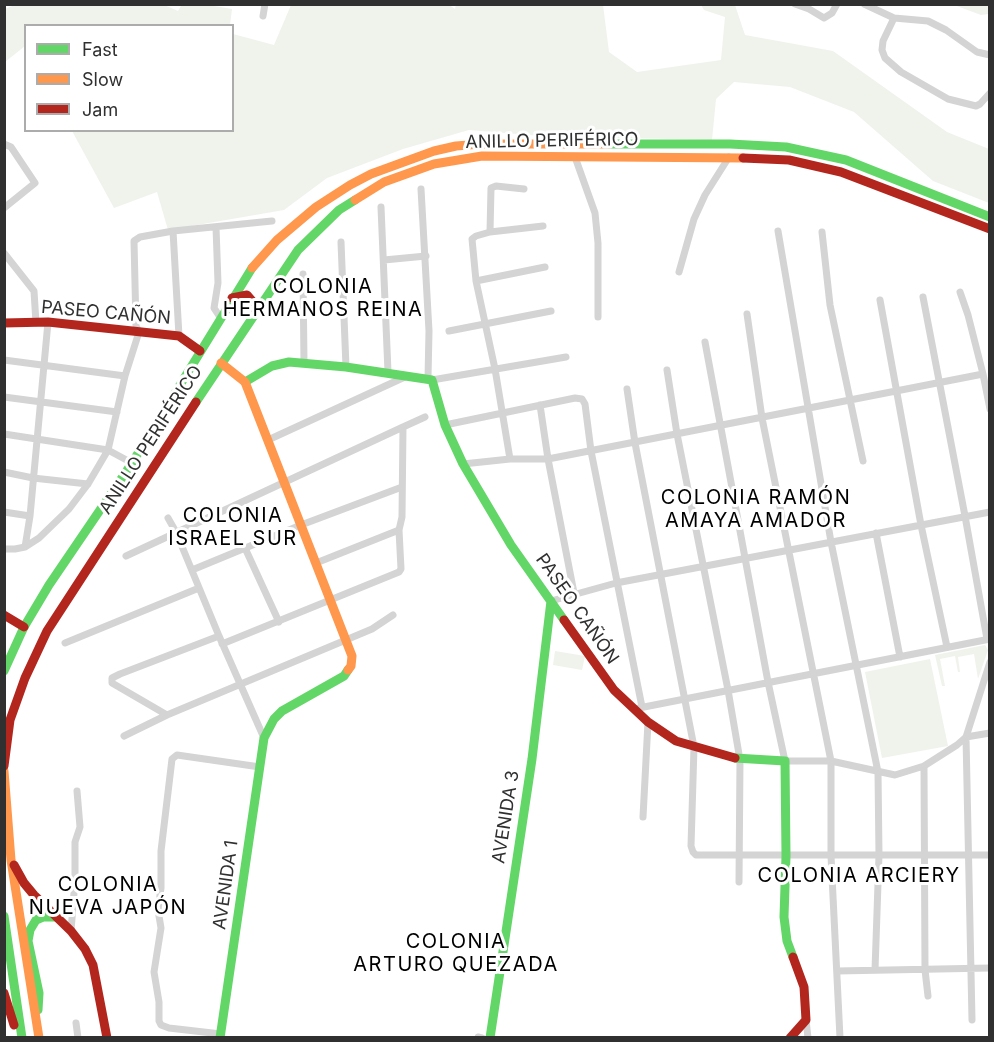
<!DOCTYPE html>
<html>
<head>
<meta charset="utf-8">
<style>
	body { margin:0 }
	#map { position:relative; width:994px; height:1042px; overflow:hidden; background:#fff; font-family:Inter,sans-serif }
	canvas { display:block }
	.frame { position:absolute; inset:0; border:6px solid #303030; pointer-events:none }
	.legend { position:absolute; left:24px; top:24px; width:210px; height:108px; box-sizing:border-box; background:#fff; border:2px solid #acacac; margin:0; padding:8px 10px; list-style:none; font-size:18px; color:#303030 }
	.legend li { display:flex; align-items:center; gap:12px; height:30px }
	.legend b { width:30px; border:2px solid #acacac }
</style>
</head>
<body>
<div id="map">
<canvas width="994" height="1042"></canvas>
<div class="frame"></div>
<ul class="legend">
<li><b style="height:8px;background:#63d668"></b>Fast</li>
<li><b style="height:8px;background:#ff974d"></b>Slow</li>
<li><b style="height:8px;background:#b3261e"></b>Jam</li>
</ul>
</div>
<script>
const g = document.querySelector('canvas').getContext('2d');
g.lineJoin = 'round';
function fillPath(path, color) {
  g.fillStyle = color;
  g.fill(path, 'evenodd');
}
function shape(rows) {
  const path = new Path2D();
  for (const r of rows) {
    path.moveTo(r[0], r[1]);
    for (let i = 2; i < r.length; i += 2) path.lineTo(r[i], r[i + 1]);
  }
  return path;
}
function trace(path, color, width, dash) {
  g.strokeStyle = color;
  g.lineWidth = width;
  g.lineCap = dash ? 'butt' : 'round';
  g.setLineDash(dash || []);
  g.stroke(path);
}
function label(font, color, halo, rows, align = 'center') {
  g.font = font + ' Inter,sans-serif';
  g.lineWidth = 6;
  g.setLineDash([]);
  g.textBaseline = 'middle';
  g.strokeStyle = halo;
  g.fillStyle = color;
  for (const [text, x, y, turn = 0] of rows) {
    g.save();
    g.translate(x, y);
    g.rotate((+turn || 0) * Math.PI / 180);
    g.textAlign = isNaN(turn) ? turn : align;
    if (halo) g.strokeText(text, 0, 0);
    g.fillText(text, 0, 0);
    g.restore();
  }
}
const green = shape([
	[162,4,178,11,182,4,208,5,232,9,230,25,26,26,25,46,5,62,5,9,17,4],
	[448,4,455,9,456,4,603,5,609,52,637,72,721,60,725,17,704,10,701,5,735,5,745,35,833,51,947,132,989,149,989,203,933,181,854,112,790,87,734,82,716,99,712,140,541,136,469,130,403,149,327,178,284,210,168,230,157,192,114,208,72,131,232,130,233,34,274,45,291,5],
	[954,5,989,5,989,14,981,15],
	[985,645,988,650,978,679,974,654,958,657,960,672,958,672,955,656,940,659,945,686,942,686,935,655],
	[555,651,585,656,582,670,553,665],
	[930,659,948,746,882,758,865,672]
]);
const street = shape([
	[795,4,809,9,824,18,832,13,837,4],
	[864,4,894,18,928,21,946,30,977,52,990,55],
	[263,16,265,4],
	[894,18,883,41,882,50,885,58,901,72,948,99,976,106,980,104,990,93],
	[4,144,11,147,35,183,4,208],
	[575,157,595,213,598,243,598,317],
	[421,189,429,331,428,378],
	[381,207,388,372],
	[216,227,218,283,214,308,220,317],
	[173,231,179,336],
	[778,231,831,542,878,772,879,855,875,970],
	[490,232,491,188,496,186,524,189],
	[822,232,830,305,863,461],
	[341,242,346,367],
	[4,253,34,291,36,323],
	[384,260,426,256],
	[679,272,694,219,705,195,729,157],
	[303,274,304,363],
	[476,281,545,267],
	[960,292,968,315,983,374,990,409],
	[923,297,965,516,987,639],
	[880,300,921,525,947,647],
	[747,314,762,418,831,761,831,856,840,1038],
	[449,331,551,311],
	[705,342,768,682,785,761,831,761,895,775,924,766,957,745,966,737,990,733],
	[4,360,125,376],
	[667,370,677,434,728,690,740,760,739,882],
	[432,380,566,357],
	[627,389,635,443,694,747,691,846,693,852,696,855,990,855],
	[4,397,117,412],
	[540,405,548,459,574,593],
	[445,425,575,398,582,399,585,404,591,451,642,707],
	[4,434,108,450,132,463],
	[268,440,407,376],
	[510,459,495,369,476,281,472,239,476,236,490,232,543,226],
	[463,464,510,459,548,459,983,374],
	[4,472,33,478,88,484],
	[4,512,30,516],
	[168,518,176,532,219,636,264,738],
	[876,533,900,657],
	[25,547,30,516,48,322],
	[245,548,279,622],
	[4,549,15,549,25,547,39,538,69,509,88,484,108,450,125,376,139,332,136,326,134,241,140,237,173,231,272,221],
	[126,556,403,427],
	[316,563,399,530],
	[192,570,301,525,402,487],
	[551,601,616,583,990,512],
	[219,636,120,674,112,678,112,683,167,715,372,629,393,615],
	[65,643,199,588],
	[222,644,399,572,401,569,399,530,402,517,403,427,425,417],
	[639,708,990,639],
	[124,736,167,715],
	[924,766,925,970,928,996],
	[643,817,648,722],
	[71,931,75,880,75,842,80,827,77,791],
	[837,971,990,968],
	[806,1020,808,1038],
	[972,1020,966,737,990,662],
	[76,1023,78,1038],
	[221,1034,169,1028,161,1025,159,1021,159,1002,154,972,161,928,158,910,161,888,161,851,172,759,177,755,260,767],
	[478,1037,482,1038]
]);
const fast = shape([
	[609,144,730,144,786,147,846,160,990,217],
	[245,382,272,366,289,362,346,367,432,380,445,425,463,464,511,545,564,620],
	[196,402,298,250,339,210,355,200],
	[4,671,24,627,49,585,132,463,252,268],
	[735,758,785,761,786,856,784,917,787,941,793,957],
	[4,916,22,1038],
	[38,1010,39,993,28,941,30,930,36,920,43,917,55,917],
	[220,1038,264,738,274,719,282,711,344,676,348,670],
	[490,1038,532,759,551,601]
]);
const slow = shape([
	[355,200,384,182,434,164,482,156,743,158],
	[252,268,277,240,316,207,350,185,371,174,434,151,456,146,481,144,609,144],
	[221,363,245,382],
	[245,382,352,656,351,666,348,670],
	[4,771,11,860,39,1038]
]);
const jam = shape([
	[743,158,789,160,841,172,990,229],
	[232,298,247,295,253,302,254,313],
	[4,323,48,322,179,336,200,351],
	[4,615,24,627],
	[564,620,614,690,648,722,676,741,735,758],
	[4,766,10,720,25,678,47,631,196,402],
	[14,865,24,883,34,895,71,931,85,949,93,965,107,1038],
	[4,993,14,1025],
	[790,1038,806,1020,804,987,793,957]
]);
const streetNames = [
	["ANILLO PERIFÉRICO",552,141,-1],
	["PASEO CAÑÓN",106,313,5],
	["ANILLO PERIFÉRICO",151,440,-57],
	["PASEO CAÑÓN",577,609,55],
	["AVENIDA 3",506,817,-81],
	["AVENIDA 1",226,885,-82]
];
const neighbourhoodNames = [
	["COLONIA",323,287],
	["HERMANOS REINA",323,310],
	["COLONIA RAMÓN",756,498],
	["AMAYA AMADOR",756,521],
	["COLONIA",233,516],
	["ISRAEL SUR",233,539],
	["COLONIA ARCIERY",859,876],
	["COLONIA",108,885],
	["NUEVA JAPÓN",108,908],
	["COLONIA",456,942],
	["ARTURO QUEZADA",456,965]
];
fillPath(green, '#f0f3ec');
trace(street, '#d4d4d4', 7);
trace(fast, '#63d668', 9);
trace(slow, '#ff974d', 9);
trace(jam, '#b3261e', 9);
label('18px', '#303030', '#fff', streetNames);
g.letterSpacing = '1.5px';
label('20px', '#000', '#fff', neighbourhoodNames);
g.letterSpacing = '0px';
</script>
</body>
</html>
